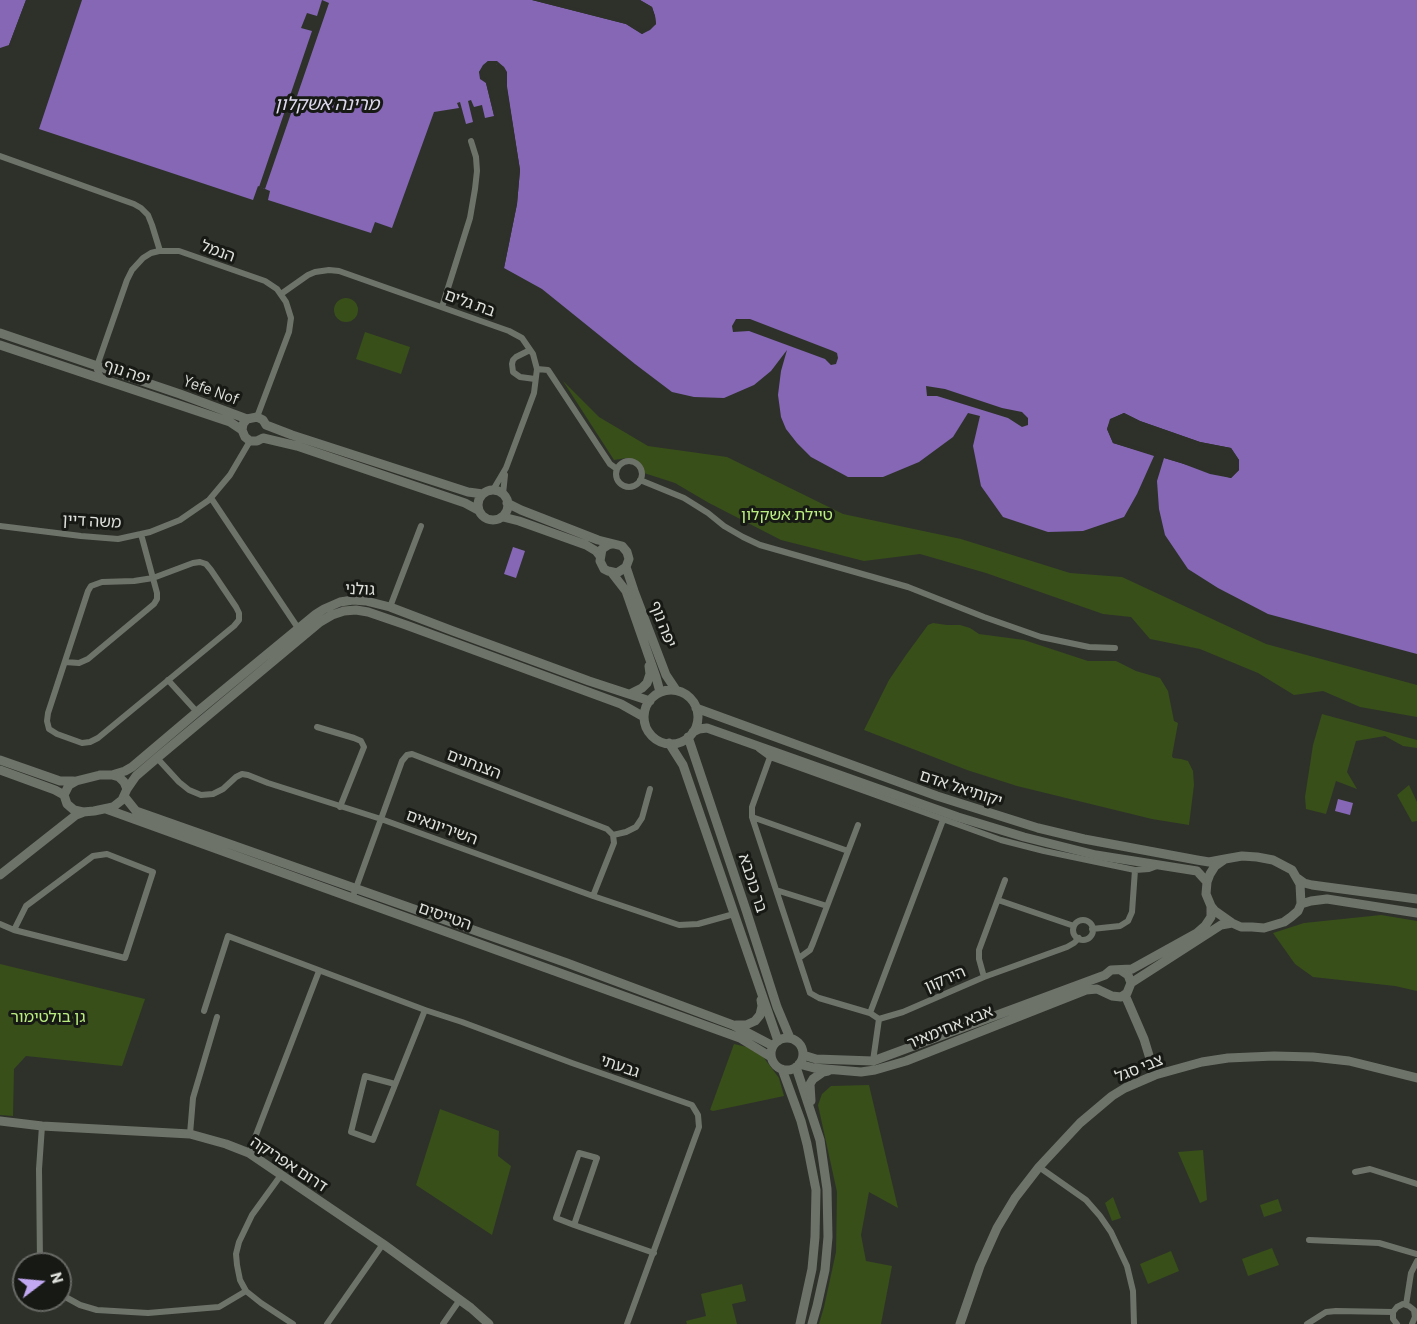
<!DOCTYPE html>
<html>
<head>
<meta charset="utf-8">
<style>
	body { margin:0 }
	#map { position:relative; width:1417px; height:1324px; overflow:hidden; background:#2e312a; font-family:Barlow,sans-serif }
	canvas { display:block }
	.north { position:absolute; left:12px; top:1252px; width:60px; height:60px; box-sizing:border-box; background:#171915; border:2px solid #676965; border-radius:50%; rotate:74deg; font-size:16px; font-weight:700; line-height:24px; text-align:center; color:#dee1dc }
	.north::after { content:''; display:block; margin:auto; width:21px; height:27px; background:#c2a8f2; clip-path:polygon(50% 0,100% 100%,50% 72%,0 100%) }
</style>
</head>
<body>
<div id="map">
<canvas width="1417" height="1324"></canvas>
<div class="north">N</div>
</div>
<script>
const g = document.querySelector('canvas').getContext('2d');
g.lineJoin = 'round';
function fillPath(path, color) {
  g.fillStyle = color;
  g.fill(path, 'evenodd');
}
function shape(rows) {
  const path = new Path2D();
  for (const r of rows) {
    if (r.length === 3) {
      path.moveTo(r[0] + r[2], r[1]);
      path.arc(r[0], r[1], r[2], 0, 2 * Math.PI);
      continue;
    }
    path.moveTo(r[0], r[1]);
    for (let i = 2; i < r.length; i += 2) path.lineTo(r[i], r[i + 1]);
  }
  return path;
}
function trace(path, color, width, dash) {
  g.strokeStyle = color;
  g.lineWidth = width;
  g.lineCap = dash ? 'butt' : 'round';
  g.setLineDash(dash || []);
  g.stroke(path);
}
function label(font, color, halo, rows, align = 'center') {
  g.font = font + ' Barlow,"Noto Sans Hebrew",sans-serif';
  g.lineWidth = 6;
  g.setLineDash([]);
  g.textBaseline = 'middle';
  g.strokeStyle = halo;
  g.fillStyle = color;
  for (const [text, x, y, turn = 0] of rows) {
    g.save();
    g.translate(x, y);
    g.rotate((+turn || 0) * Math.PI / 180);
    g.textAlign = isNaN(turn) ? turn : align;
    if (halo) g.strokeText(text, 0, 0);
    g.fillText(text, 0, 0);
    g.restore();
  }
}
const green = shape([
	[346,310,12],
	[365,332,410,347,401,374,356,359],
	[563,381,599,417,648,446,727,457,843,514,961,539,1070,573,1122,577,1266,644,1417,685,1417,717,1360,707,1323,691,1294,695,1258,673,1200,649,1150,639,1131,617,1103,614,986,573,920,554,864,561,781,540,709,503,675,483,644,473,642,466,636,460,627,458,614,460],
	[933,623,947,625,960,625,970,628,979,634,1024,640,1088,661,1116,661,1136,671,1160,678,1168,691,1174,721,1178,723,1172,756,1173,758,1181,759,1188,761,1193,771,1194,785,1189,825,1152,819,1017,786,967,770,864,730,889,680,906,655,928,625],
	[1322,714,1417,740,1417,748,1403,746,1385,736,1356,741,1347,772,1357,789,1336,781,1326,814,1306,809,1305,797,1313,745],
	[1409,785,1417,802,1417,821,1412,822,1397,795],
	[1381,915,1417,921,1417,991,1395,986,1313,977,1295,964,1273,933,1304,923],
	[0,964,145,999,122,1066,26,1056,14,1069,13,1116,0,1115],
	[734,1044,751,1048,761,1054,779,1078,784,1096,713,1111,710,1110],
	[869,1085,898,1208,869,1192,861,1235,866,1261,892,1266,881,1324,819,1324,824,1307,836,1252,837,1192,818,1105,822,1094,831,1086],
	[440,1109,499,1131,498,1156,511,1166,492,1235,416,1185],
	[1203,1150,1207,1200,1200,1203,1178,1152],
	[1113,1197,1121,1218,1112,1221,1105,1203],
	[1278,1199,1282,1211,1264,1217,1260,1205],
	[1272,1248,1279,1265,1248,1276,1242,1259],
	[1171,1251,1179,1271,1148,1284,1140,1264],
	[742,1284,746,1301,732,1304,737,1324,687,1324,686,1321,706,1316,701,1294]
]);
const water = shape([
	[0,0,26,0,9,45,0,48],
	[82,0,532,0,626,24,642,34,656,24,655,16,652,7,640,0,1417,0,1417,654,1268,614,1218,588,1188,569,1165,535,1159,509,1157,481,1164,458,1231,478,1239,470,1239,460,1231,448,1200,442,1140,421,1124,413,1111,419,1107,429,1113,443,1154,456,1137,494,1124,517,1083,531,1048,532,1003,517,981,486,973,446,980,416,968,413,953,437,919,462,883,477,848,477,811,457,797,443,786,429,781,417,778,395,781,371,787,350,771,371,754,385,724,398,694,397,672,392,635,364,542,289,504,268,517,204,520,170,504,67,488,61,479,72,486,83,494,116,485,118,482,105,474,107,471,100,468,101,473,122,466,124,460,102,457,103,459,108,434,112,392,228,375,222,371,233,268,200,270,191,258,186,253,200,39,129],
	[513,547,525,551,516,578,504,574],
	[1338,799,1353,803,1350,815,1335,811]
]);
const pier = shape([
	[26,0,29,1,11,46,9,45],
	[322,0,329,3,265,189,259,187,312,31,301,28,307,13,317,16],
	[532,0,544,0,626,21,643,30,649,28,653,23,653,16,649,9,639,2,637,0,640,0,652,7,655,16,656,24,650,30,642,34,626,24],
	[488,61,497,61,504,67,507,72,507,89,520,170,517,204,504,268,501,267,514,204,517,171,504,89,504,73,502,69,496,64,489,64,485,67,482,72,483,77,489,82,497,116,495,119,486,83,480,79,479,72,483,65],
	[736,319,750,319,833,351,837,353,838,358,836,364,831,365,825,359,749,331,733,332,732,326],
	[926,386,945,389,1002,408,1022,412,1028,418,1028,425,1022,427,1008,418,937,396,927,396],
	[1124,413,1140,421,1200,442,1231,448,1239,460,1239,470,1231,478,1210,474,1181,463,1161,457,1165,455,1211,471,1230,475,1236,469,1236,461,1229,451,1199,445,1139,424,1124,417,1113,421,1110,429,1116,440,1156,453,1157,456,1113,443,1107,429,1110,419]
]);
const street = shape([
	[0,156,134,204,141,208,148,215,152,225,160,251],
	[281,294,308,275,315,272,329,270,339,271,509,331,522,338,533,354,537,369,534,393,506,468,493,490],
	[442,307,470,218,475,189,477,171,476,157,471,141],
	[530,350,516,357,513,360,512,364,513,372,520,377,535,379],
	[537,369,548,370,610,464,617,469],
	[102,378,97,370,97,366,127,280,132,270,143,258,151,253,159,251,179,251,265,281,277,289,286,302,291,318,289,332,257,417],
	[629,474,13],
	[640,480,684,498,708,513,724,526,743,537,760,545,908,587,984,617,1041,637,1089,647,1115,648],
	[503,494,505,475],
	[211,498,298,628],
	[0,526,81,536,118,539,150,532,180,520,209,500,230,475,250,441],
	[200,562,206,564,211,570,236,607,239,613,239,620,234,626,98,738,90,742,82,743,57,734,49,729,47,721,48,713,88,591,91,586,102,582,134,581,153,578,193,563,200,562],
	[390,607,421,526],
	[65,662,79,663,88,659,154,604,157,599,157,593,141,534],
	[168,680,197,712],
	[317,727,354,738,361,741,364,747,340,807],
	[759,749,770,757,1001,840,1044,851,1135,870,1149,869,1157,866],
	[770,757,752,807,752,817,810,993,819,998,870,1013,879,1019,903,1012,984,977,1067,947,1074,943,1079,938],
	[157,758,179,782,189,790,201,795,213,794,223,789,236,777,242,774,248,775,268,783,381,819,593,896,679,925,698,924,734,914],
	[752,817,848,851],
	[613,835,626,832,636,827,642,818,650,789],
	[776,890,827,906],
	[352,899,402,761,407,755,412,754,607,829,613,835,614,843,593,896],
	[998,900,1074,926],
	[1083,930,10],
	[0,924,14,930,125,958,153,872,107,854,93,856,26,906,14,930],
	[1092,929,1120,926,1128,921,1132,912,1135,870],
	[799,958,810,950,813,943,858,825],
	[984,977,979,959,979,950,1005,880],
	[204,1011,228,936,425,1010,462,1022,572,1063,692,1105,698,1115,699,1127,627,1324],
	[870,1013,943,820],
	[873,1061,879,1019],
	[395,1084,365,1076,351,1132,373,1140,425,1010],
	[190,1134,193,1098,217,1017],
	[249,1153,319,971],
	[1039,1167,1086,1200,1100,1216,1111,1232,1127,1266,1133,1291,1134,1324],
	[1355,1172,1370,1169,1417,1184],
	[574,1225,597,1158,579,1153,556,1218,574,1225,654,1253],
	[1309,1240,1379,1243,1417,1254],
	[40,1264,39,1169,42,1126],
	[246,1291,240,1280,237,1265,236,1254,239,1242,252,1215,281,1175],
	[60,1294,80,1305,97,1310,148,1313,219,1307,246,1291,261,1303,293,1324],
	[1406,1305,1411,1273,1417,1261],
	[327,1324,383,1244],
	[443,1324,459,1301],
	[1307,1324,1326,1312,1336,1311,1393,1312],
	[1397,1324,1393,1319,1393,1312,1397,1307,1403,1304,1409,1306,1414,1310,1415,1317,1412,1324]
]);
const secondary = shape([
	[0,333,180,394,247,419],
	[0,345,230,422,242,430,245,437,250,441,257,441,263,438,297,446,465,503,478,510],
	[242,430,243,424,247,419,257,417,263,420,266,425,292,435,468,492,483,494],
	[493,505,15],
	[507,503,521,510,598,540,622,546,627,552,629,559,626,567,617,573,608,571,604,569,600,561,602,549,608,545,612,544],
	[503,517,519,521,586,545,596,551,600,556],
	[626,567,634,591,666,675,676,690],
	[612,573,626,591,656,677,660,692],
	[671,717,27],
	[630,694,642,688,647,683,650,674,649,666],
	[696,708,937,796,1038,828,1084,839,1197,860,1209,862,1225,859],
	[693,732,699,729,707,728,958,817,1024,837,1096,855,1197,871,1207,882],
	[688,737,746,910,777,1007,790,1038],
	[669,743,683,765,778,1041],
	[0,760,60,781,73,781],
	[0,770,55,790,64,795],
	[100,775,112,775,119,777,124,782,127,789,122,800,113,807,94,811,83,812,74,810,67,804,64,795,69,785,76,781,100,775],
	[112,775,125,771,132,767,197,712,316,614,324,609,340,602,353,600,366,601,390,607,453,631,589,681,650,701],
	[127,789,136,776,157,758,320,622,332,615,344,611,356,610,368,612,406,625,621,704,644,717],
	[124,796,136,811,567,963,733,1025,773,1046],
	[106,809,740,1038,771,1057],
	[1242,856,1257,857,1273,860,1292,870,1300,884,1301,904,1298,911,1291,917,1284,922,1264,928,1252,927,1241,927,1232,923,1215,911,1211,906,1206,894,1207,882,1210,874,1215,866,1225,859,1242,856],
	[0,875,76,815,84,812],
	[1297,878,1304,883,1312,885,1417,899],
	[1301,904,1311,901,1327,899,1417,913],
	[1131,983,1221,925,1232,923],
	[1125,995,1144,1039,1155,1075],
	[736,1025,746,1025,755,1021,760,1015,762,1006,761,1000],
	[787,1054,16],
	[803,1055,816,1059,873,1061,1105,975,1111,970,1132,969,1197,933,1205,926,1211,917,1211,906],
	[799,1064,814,1068,861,1072,875,1070,906,1061,1086,990,1097,989,1112,996,1121,997,1127,993,1131,983,1128,975,1122,971],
	[796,1067,820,1140,827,1189,828,1237,825,1270,817,1306,812,1324],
	[782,1069,801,1121,807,1144,816,1190,815,1237,812,1269,800,1324],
	[811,1101,810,1084,813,1079,823,1072,828,1071],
	[0,1121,42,1126,190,1134,226,1144,249,1153,383,1244,471,1308,489,1324],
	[960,1324,980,1266,997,1228,1015,1198,1039,1167,1080,1123,1112,1096,1125,1088,1155,1075,1202,1062,1228,1058,1274,1056,1313,1057,1349,1061,1417,1078]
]);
const streetNames = [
	["הנמל",218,251,20],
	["בת גלים",470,303,20],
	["יפה נוף",127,372,19],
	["Yefe Nof",211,390,20],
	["משה דיין",92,521,3],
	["גולני",360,589,2],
	["יפה נוף",663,624,69],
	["הצנחנים",474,764,21],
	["יקותיאל אדם",961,788,18],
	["השיריונאים",442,827,20],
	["בר כוכבא",753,883,72],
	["הטייסים",445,916,19],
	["הירקון",945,979,-23],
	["אבא אחימאיר",950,1027,-22],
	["גבעתי",620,1066,19],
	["צבי סגל",1139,1068,-22],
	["דרום אפריקה",289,1164,33]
];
const parkNames = [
	["טיילת אשקלון",787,515],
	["גן בולטימור",48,1017]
];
const waterNames = [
	["מרינה אשקלון",327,104]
];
fillPath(green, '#384f1a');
fillPath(water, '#8567b5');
fillPath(pier, '#2e312a');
trace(street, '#6e736a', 6);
trace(secondary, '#6e736a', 9);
label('16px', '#dee1dc', '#171915', streetNames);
label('16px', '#baed7f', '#171915', parkNames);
label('italic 18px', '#e0daef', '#171915', waterNames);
</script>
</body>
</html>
